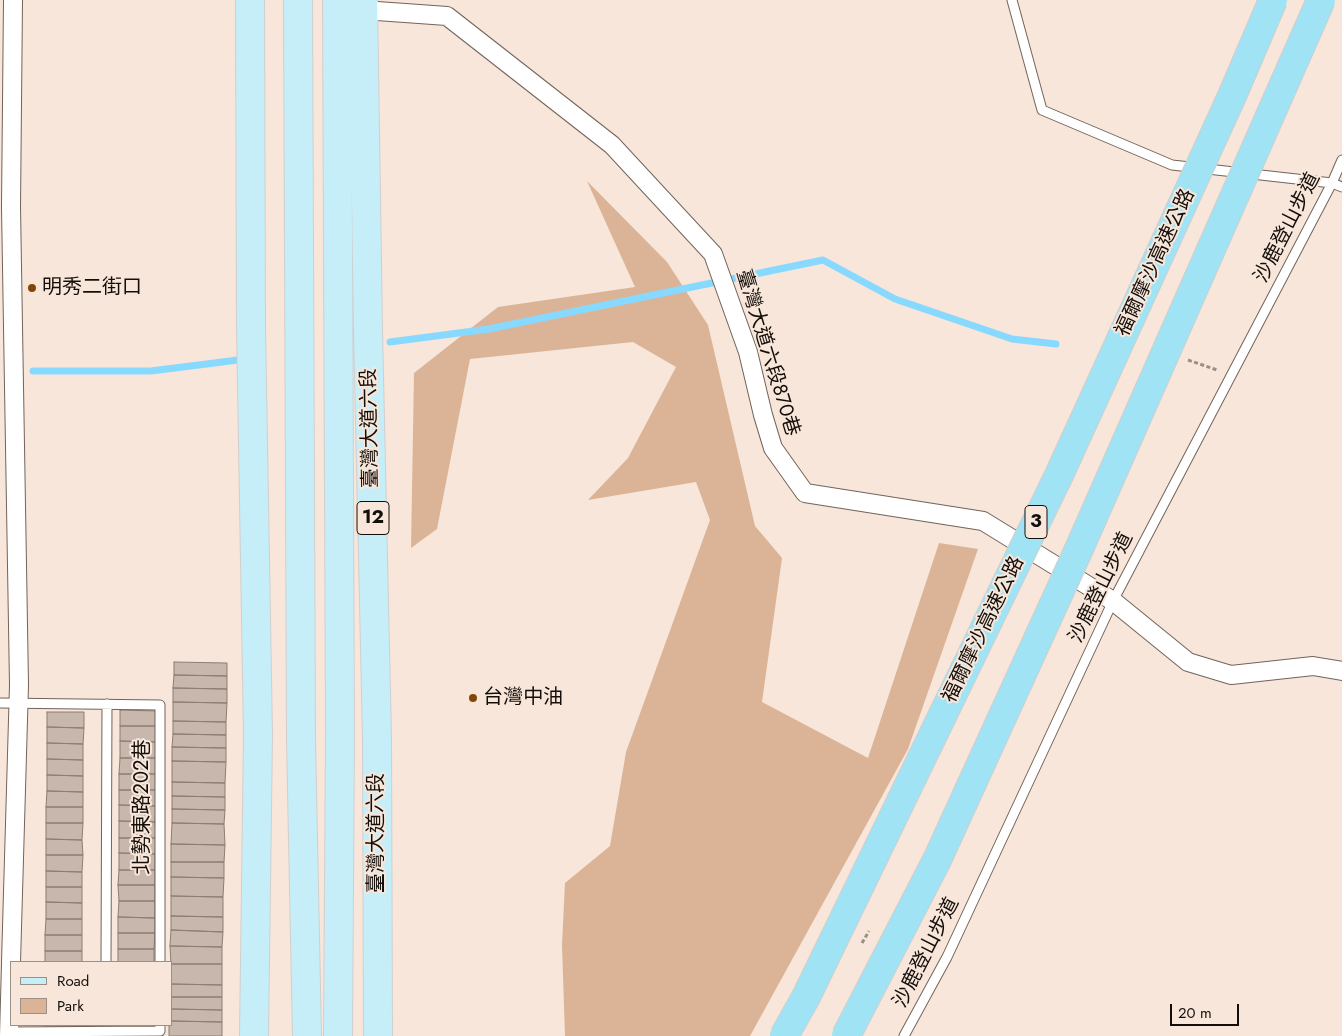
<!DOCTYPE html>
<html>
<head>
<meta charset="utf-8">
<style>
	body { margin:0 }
	#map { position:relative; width:1342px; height:1036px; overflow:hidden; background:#f7e6d9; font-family:Jost,sans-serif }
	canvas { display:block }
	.legend { position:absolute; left:10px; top:961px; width:162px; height:65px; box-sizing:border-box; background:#f7e6d9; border:1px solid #9c9086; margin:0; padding:6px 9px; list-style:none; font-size:15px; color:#130e0a }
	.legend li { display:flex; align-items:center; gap:10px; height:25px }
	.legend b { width:25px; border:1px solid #9c9086 }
	.scale { position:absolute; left:1170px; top:1004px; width:69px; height:22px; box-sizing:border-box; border:2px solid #130e0a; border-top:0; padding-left:6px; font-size:15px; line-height:18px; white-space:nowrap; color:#130e0a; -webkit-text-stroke:4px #f7e6d9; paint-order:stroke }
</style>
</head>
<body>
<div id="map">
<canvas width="1342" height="1036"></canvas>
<ul class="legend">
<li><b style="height:6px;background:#c6eef9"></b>Road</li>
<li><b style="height:14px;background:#dbb497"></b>Park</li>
</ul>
<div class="scale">20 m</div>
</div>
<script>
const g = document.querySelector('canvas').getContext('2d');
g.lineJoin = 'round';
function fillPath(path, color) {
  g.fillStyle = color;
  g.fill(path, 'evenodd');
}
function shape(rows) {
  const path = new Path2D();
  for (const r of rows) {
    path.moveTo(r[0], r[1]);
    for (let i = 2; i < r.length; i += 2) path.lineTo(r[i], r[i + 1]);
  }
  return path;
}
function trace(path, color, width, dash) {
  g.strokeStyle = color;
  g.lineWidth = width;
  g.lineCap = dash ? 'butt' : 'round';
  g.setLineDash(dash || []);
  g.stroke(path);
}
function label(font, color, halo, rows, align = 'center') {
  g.font = font + ' Jost,"Noto Sans TC",sans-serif';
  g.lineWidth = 4;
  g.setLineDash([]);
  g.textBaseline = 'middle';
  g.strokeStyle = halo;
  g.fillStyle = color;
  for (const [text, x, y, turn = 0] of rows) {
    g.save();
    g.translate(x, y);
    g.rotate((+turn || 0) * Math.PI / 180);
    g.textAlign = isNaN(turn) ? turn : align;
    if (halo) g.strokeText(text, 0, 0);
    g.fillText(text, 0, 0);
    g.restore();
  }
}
const green = shape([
	[587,181,667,262,708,325,755,526,782,558,762,702,868,758,939,543,978,549,908,749,750,1036,565,1036,562,945,565,883,610,846,626,752,710,520,696,482,588,500,628,458,676,367,633,342,470,359,437,529,411,548,414,373,498,307,635,287]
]);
const stream = shape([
	[390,342,489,329,823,260,895,299,1012,339,1056,344],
	[33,371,151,371,238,360]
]);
const building = shape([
	[174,662,227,663,227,676,174,675,174,662],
	[174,675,227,676,227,689,173,688,174,675],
	[173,688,227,689,227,703,173,702,173,688],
	[173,702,227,703,226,722,173,721,173,702],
	[120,710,157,711,156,726,120,726,120,710],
	[47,712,84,712,84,728,47,727,47,712],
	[173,721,226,722,226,735,173,734,173,721],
	[120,726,156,726,156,742,120,741,120,726],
	[47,727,84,728,83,744,47,743,47,727],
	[173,734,226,735,226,748,172,747,173,734],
	[120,741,156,742,156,758,120,758,120,741],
	[47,743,83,744,83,760,47,759,47,743],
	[172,747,226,748,226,762,172,761,172,747],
	[120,758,156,758,156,774,119,774,120,758],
	[47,759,83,760,83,776,47,775,47,759],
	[172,761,226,762,225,783,172,782,172,761],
	[119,774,156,774,156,790,119,790,119,774],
	[47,775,83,776,83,792,47,791,47,775],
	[172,782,225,783,225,797,172,796,172,782],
	[119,790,156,790,156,806,119,805,119,790],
	[47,791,83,792,83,807,46,807,47,791],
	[172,796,225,797,225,810,172,809,172,796],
	[119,805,156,806,155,822,119,821,119,805],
	[46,807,83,807,83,823,46,823,46,807],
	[172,809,225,810,224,824,172,823,172,809],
	[119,821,155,822,156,838,119,838,119,821],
	[46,823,83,823,82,840,46,839,46,823],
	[172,823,224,824,225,845,171,844,172,823],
	[119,838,156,838,155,854,119,853,119,838],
	[46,839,82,840,83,855,46,855,46,839],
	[171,844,225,845,224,862,171,862,171,844],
	[119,853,155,854,155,870,119,870,119,853],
	[46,855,83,855,82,872,46,871,46,855],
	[171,862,224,862,224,878,171,877,171,862],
	[119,870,155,870,155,885,118,885,119,870],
	[46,871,82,872,82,887,46,887,46,871],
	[171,877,224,878,223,897,171,896,171,877],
	[118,885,155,885,155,901,119,901,118,885],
	[46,887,82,887,82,903,46,902,46,887],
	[171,896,223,897,223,917,171,916,171,896],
	[119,901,155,901,155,918,118,917,119,901],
	[46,902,82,903,82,919,46,919,46,902],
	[171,916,223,917,223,932,171,930,171,916],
	[118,917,155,918,155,933,118,933,118,917],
	[46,919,82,919,82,935,45,935,46,919],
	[171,930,223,932,222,947,170,946,171,930],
	[118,933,155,933,154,949,118,949,118,933],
	[45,935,82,935,82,951,45,951,45,935],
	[170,946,222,947,222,964,171,964,170,946],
	[118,949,154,949,154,962,118,962,118,949],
	[45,951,82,951,82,962,45,962,45,951],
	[171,964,222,964,222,985,171,984,171,964],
	[171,984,222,985,222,997,171,997,171,984],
	[171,997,222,997,222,1010,171,1009,171,997],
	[171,1009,222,1010,222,1022,171,1021,171,1009],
	[171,1021,222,1022,222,1036,169,1036,169,1025,171,1025,171,1021],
	[45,1025,81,1025,81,1031,45,1030,45,1025],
	[117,1025,154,1025,153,1029,117,1029,117,1025]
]);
const path = shape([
	[1188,360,1217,370],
	[862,943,869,931]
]);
const service = shape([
	[1012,0,1042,110,1172,165,1332,183,1342,187],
	[0,703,160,705,160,962],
	[106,962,107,704],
	[9,1032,160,1031,160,1025],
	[904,1036,947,957,1113,601,1332,183,1342,160]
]);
const minor = shape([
	[363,10,447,16,612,145,713,254,748,352,763,415,773,448,805,493,983,521,1113,601,1188,662,1231,675,1313,666,1342,671],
	[11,962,19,685,11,207,13,0],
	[9,1036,11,964]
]);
const primary = shape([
	[250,0,251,326,258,735,254,1036],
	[298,0,301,740,307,1036],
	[337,0,340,735,338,1036],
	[363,0,368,330,377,739,378,1036]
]);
const motorwayBridge = shape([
	[784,1036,806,997,1059,475,1232,96,1273,0],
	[846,1036,937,860,1079,549,1321,0]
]);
const markers = [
	[32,288,5,"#834604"],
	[473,698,5,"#834604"]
];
const shields = [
	[373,518,32],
	[1036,522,22]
];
const shieldNames = [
	["12",373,518],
	["3",1036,522]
];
const streetNames = [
	["沙鹿登山步道",1288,228,-63],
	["福爾摩沙高速公路",1156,263,-65],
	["臺灣大道六段870巷",767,353,73],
	["臺灣大道六段",371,428,-91],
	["沙鹿登山步道",1102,588,-64],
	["福爾摩沙高速公路",984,630,-64],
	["北勢東路202巷",143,807,-90],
	["臺灣大道六段",377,833,-90],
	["沙鹿登山步道",927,953,-63]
];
const poiNames = [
	["明秀二街口",42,288],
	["台灣中油",483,698]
];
fillPath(green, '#dbb497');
trace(stream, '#87d9ff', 7);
fillPath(building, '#c8b7ac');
trace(building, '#8d7d72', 1);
trace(service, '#726459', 11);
trace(minor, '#726459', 20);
trace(primary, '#d0cfce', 30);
trace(path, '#9b8f85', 3, [4, 2.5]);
trace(service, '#fff', 9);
trace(minor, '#fff', 18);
trace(primary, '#c6eef9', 28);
trace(motorwayBridge, '#d0cfce', 30, []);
trace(motorwayBridge, '#a0e3f5', 28);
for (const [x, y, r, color] of markers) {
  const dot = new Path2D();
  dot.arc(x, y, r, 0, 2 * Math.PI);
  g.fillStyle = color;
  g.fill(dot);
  trace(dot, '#f7e6d9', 2);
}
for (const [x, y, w] of shields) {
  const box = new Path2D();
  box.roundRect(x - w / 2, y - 16.5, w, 33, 4);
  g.fillStyle = '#f7e6d9';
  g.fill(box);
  trace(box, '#130e0a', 1);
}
label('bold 19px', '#130e0a', null, shieldNames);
label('20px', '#130e0a', '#f7e6d9', streetNames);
label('20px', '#130e0a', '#f7e6d9', poiNames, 'left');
</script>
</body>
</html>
